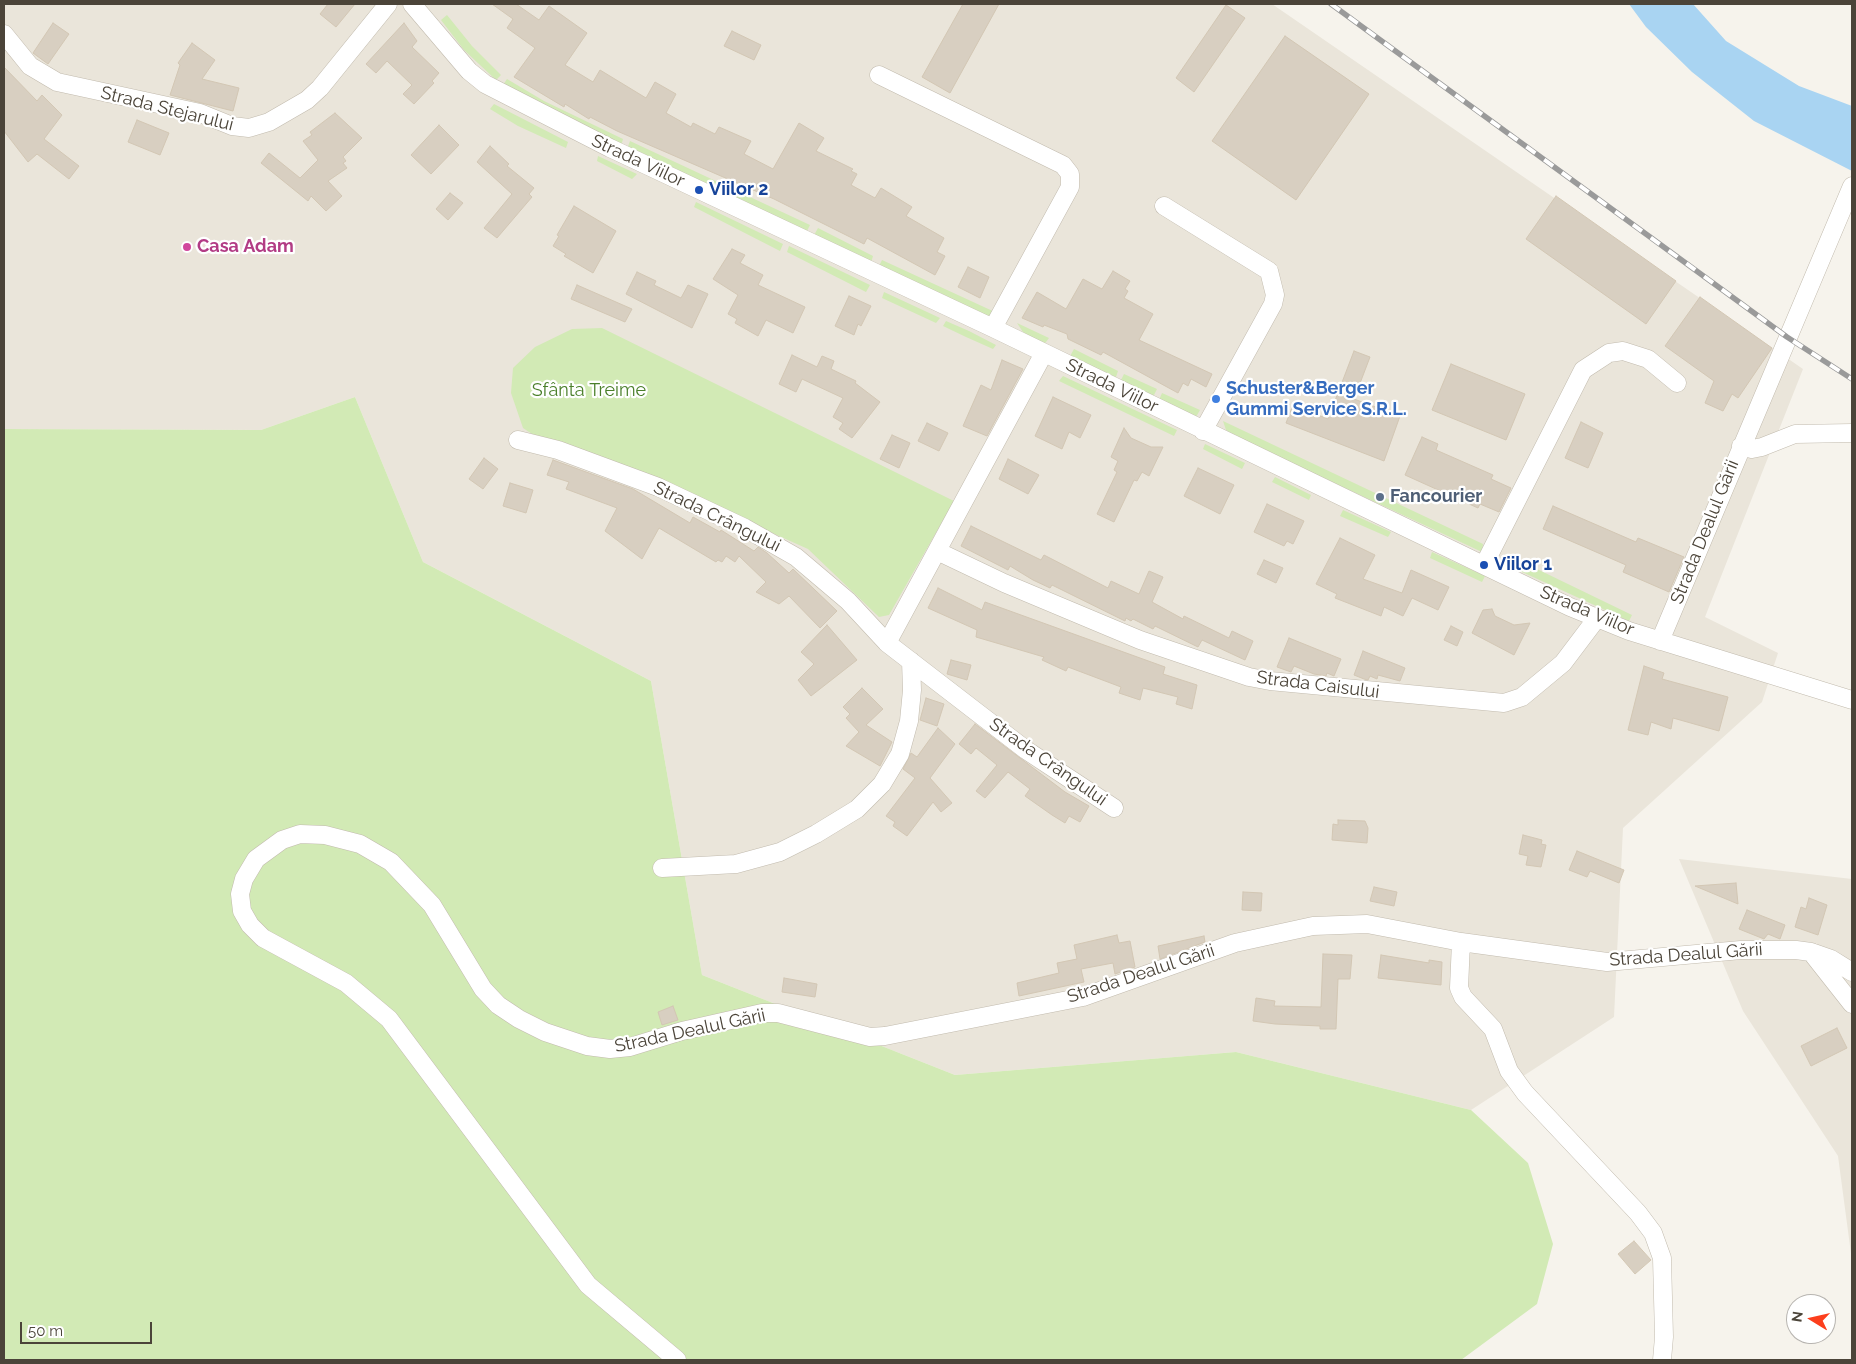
<!DOCTYPE html>
<html>
<head>
<meta charset="utf-8">
<style>
	body { margin:0 }
	#map { position:relative; width:1856px; height:1364px; overflow:hidden; background:#f6f3ec; font-family:Raleway,sans-serif }
	canvas { display:block }
	.frame { position:absolute; inset:0; border:5px solid #4b4439; pointer-events:none }
	.north { position:absolute; left:1786px; top:1294px; width:50px; height:50px; box-sizing:border-box; background:#fff; border:1px solid #b7b4b0; border-radius:50%; rotate:279deg; font-size:14px; font-weight:700; line-height:20px; text-align:center; color:#4b4439 }
	.north::after { content:''; display:block; margin:auto; width:18px; height:22px; background:#fc3f1d; clip-path:polygon(50% 0,100% 100%,50% 72%,0 100%) }
	.scale { position:absolute; left:20px; top:1322px; width:132px; height:22px; box-sizing:border-box; border:2px solid #4b4439; border-top:0; padding-left:6px; font-size:15px; line-height:18px; white-space:nowrap; color:#4b4439; -webkit-text-stroke:4px #fff; paint-order:stroke }
</style>
</head>
<body>
<div id="map">
<canvas width="1856" height="1364"></canvas>
<div class="frame"></div>
<div class="north">N</div>
<div class="scale">50 m</div>
</div>
<script>
const g = document.querySelector('canvas').getContext('2d');
g.lineJoin = 'round';
function fillPath(path, color) {
  g.fillStyle = color;
  g.fill(path, 'evenodd');
}
function shape(rows) {
  const path = new Path2D();
  for (const r of rows) {
    path.moveTo(r[0], r[1]);
    for (let i = 2; i < r.length; i += 2) path.lineTo(r[i], r[i + 1]);
  }
  return path;
}
function trace(path, color, width, dash) {
  g.strokeStyle = color;
  g.lineWidth = width;
  g.lineCap = dash ? 'butt' : 'round';
  g.setLineDash(dash || []);
  g.stroke(path);
}
function label(font, color, halo, rows, align = 'center') {
  g.font = font + ' Raleway,sans-serif';
  g.lineWidth = 4.5;
  g.setLineDash([]);
  g.textBaseline = 'middle';
  g.strokeStyle = halo;
  g.fillStyle = color;
  for (const [text, x, y, turn = 0] of rows) {
    g.save();
    g.translate(x, y);
    g.rotate((+turn || 0) * Math.PI / 180);
    g.textAlign = isNaN(turn) ? turn : align;
    if (halo) g.strokeText(text, 0, 0);
    g.fillText(text, 0, 0);
    g.restore();
  }
}
const residential = shape([
	[4,4,1272,4,1803,369,1705,617,1778,653,1762,702,1623,828,1614,1017,1471,1110,1236,1052,955,1075,702,975,651,681,423,562,355,397,261,430,4,429],
	[1679,859,1852,879,1852,1261,1838,1156,1743,1011]
]);
const green = shape([
	[447,15,472,46,501,75,496,80,464,50,441,20],
	[507,79,544,101,623,139,621,146,503,85],
	[494,104,568,142,566,148,518,126,490,109],
	[630,141,810,225,806,233,627,149],
	[598,156,637,174,632,179,597,161],
	[696,202,783,244,780,251,694,207],
	[818,228,873,256,870,266,813,237],
	[789,246,870,285,866,292,787,252],
	[882,260,997,313,989,317,877,270],
	[884,292,940,318,936,323,882,298],
	[946,321,969,331,996,345,993,349,966,337,943,326],
	[1017,323,1049,338,1043,346,1027,338],
	[602,328,954,501,889,615,879,617,808,549,663,484,547,444,523,428,511,393,513,368,535,347,572,329],
	[1074,349,1118,371,1115,380,1069,358],
	[1124,374,1157,389,1153,397,1120,382],
	[1063,376,1177,430,1174,436,1059,381],
	[1162,393,1200,410,1196,417,1159,400],
	[355,397,423,562,651,681,702,975,955,1075,1236,1052,1471,1110,1528,1163,1553,1244,1537,1304,1461,1360,4,1360,4,429,261,430],
	[1223,421,1483,544,1482,552,1236,437,1226,430],
	[1205,444,1245,463,1242,469,1203,449],
	[1275,477,1311,495,1309,500,1272,482],
	[1343,510,1391,532,1388,537,1340,516],
	[1432,552,1485,576,1482,582,1430,558],
	[1506,554,1632,615,1629,621,1509,566]
]);
const water = shape([
	[1629,4,1693,4,1726,41,1799,86,1852,106,1852,171,1754,121,1692,72,1646,27]
]);
const building = shape([
	[328,4,355,4,336,27,320,14,328,4],
	[492,4,516,4,539,20,549,6,587,33,565,65,593,82,600,70,646,98,655,82,676,94,666,113,691,127,693,123,715,134,719,127,751,141,744,154,773,169,799,123,824,138,816,151,853,169,851,171,857,174,851,185,875,198,881,188,912,207,906,216,944,238,937,252,945,256,935,275,867,238,864,244,774,199,617,131,590,117,589,119,565,104,564,107,514,77,535,48,507,28,513,19,492,4],
	[963,4,999,4,950,93,922,77,963,4],
	[1226,5,1245,18,1194,92,1176,78,1226,5],
	[53,23,69,34,48,64,33,53,53,23],
	[404,23,417,41,412,47,439,73,432,81,434,83,414,104,403,94,412,85,387,61,376,73,366,64,404,23],
	[732,31,761,45,754,60,724,46,732,31],
	[1285,36,1369,94,1296,200,1212,141,1285,36],
	[192,43,215,60,202,79,239,88,233,111,170,95,180,65,178,63,192,43],
	[4,67,37,101,42,95,62,115,44,139,79,166,69,179,37,154,28,162,4,131,4,67],
	[335,113,362,138,343,157,346,161,343,163,347,168,328,181,342,196,326,211,311,196,308,201,261,163,269,153,300,178,318,160,303,141,312,135,310,132,335,113],
	[137,120,169,133,160,155,128,142,137,120],
	[439,125,459,145,431,174,411,155,439,125],
	[490,146,509,164,507,166,534,188,529,194,532,197,497,238,484,228,512,194,477,162,490,146],
	[450,193,463,203,448,220,436,209,450,193],
	[1556,196,1676,281,1646,324,1526,239,1556,196],
	[574,206,616,231,593,273,564,256,566,254,553,246,559,236,557,235,574,206],
	[732,249,745,255,740,263,763,275,758,285,805,307,793,333,766,320,758,336,735,323,737,319,728,314,738,295,713,279,732,249],
	[968,267,989,277,980,298,958,287,968,267],
	[1113,271,1130,281,1125,289,1128,291,1124,298,1153,314,1139,340,1212,374,1206,387,1191,379,1188,386,1183,383,1178,393,1103,352,1101,355,1068,339,1067,334,1044,325,1043,327,1022,318,1037,292,1066,309,1083,279,1102,289,1113,271],
	[637,272,656,281,654,285,681,298,688,285,708,294,692,328,626,294,637,272],
	[577,285,632,309,625,322,571,299,577,285],
	[849,296,871,306,861,326,858,324,854,335,835,326,849,296],
	[1700,297,1772,348,1738,398,1732,394,1723,411,1705,403,1714,381,1665,346,1700,297],
	[1354,351,1370,357,1354,399,1400,416,1384,461,1286,423,1293,405,1328,419,1354,351],
	[792,355,817,367,822,356,834,361,831,369,856,381,855,383,880,402,852,438,839,429,843,423,833,417,843,398,802,379,796,392,779,384,792,355],
	[1002,360,1023,369,987,436,963,426,981,385,991,390,1002,360],
	[1451,364,1525,394,1506,440,1432,410,1451,364],
	[1053,397,1091,415,1080,438,1069,432,1062,449,1035,436,1053,397],
	[1581,422,1603,433,1588,468,1565,458,1581,422],
	[927,423,948,433,939,451,918,441,927,423],
	[1124,428,1131,438,1151,447,1163,447,1149,476,1142,472,1137,481,1134,480,1114,522,1097,514,1117,472,1114,470,1118,461,1111,457,1124,428],
	[892,435,910,443,899,468,880,459,892,435],
	[1422,437,1438,444,1436,450,1493,475,1491,479,1511,488,1499,512,1480,504,1478,508,1405,475,1422,437],
	[484,458,498,469,483,489,469,479,484,458],
	[1008,459,1039,475,1028,494,999,479,1008,459],
	[553,460,633,489,690,523,693,517,720,532,721,530,754,551,758,547,767,553,789,573,793,569,837,611,820,628,789,596,779,604,756,592,766,582,739,556,735,562,726,556,722,562,718,560,716,562,659,528,642,559,605,531,617,508,566,489,569,482,547,475,553,460],
	[1198,468,1234,485,1220,514,1184,496,1198,468],
	[510,483,533,490,526,513,503,506,510,483],
	[1267,504,1304,521,1293,544,1287,541,1284,546,1254,532,1267,504],
	[1553,506,1636,542,1638,538,1684,557,1669,592,1623,572,1626,565,1543,529,1553,506],
	[971,526,1041,560,1044,555,1108,588,1111,581,1139,594,1149,571,1163,577,1152,602,1183,619,1184,616,1229,638,1232,631,1253,641,1245,660,1202,640,1198,647,1155,626,1153,629,1133,619,1131,621,1126,618,1125,621,1052,585,1050,588,1033,580,1010,566,1008,570,961,546,971,526],
	[1340,538,1375,555,1363,579,1402,593,1411,570,1449,587,1438,610,1412,598,1403,616,1384,607,1381,616,1335,598,1337,594,1316,584,1340,538],
	[1264,560,1283,568,1276,583,1257,574,1264,560],
	[938,588,982,610,985,602,1165,667,1163,674,1197,685,1192,709,1176,704,1178,697,1143,688,1140,700,1119,693,1121,687,1068,667,1066,671,1042,660,1044,657,976,637,977,630,928,608,938,588],
	[1492,609,1495,616,1514,625,1530,623,1514,655,1472,633,1483,610,1492,609],
	[827,625,857,660,811,696,798,680,814,664,801,652,827,625],
	[1451,626,1463,632,1457,646,1444,640,1451,626],
	[1289,638,1341,659,1334,676,1327,673,1326,676,1314,674,1294,666,1291,672,1277,667,1289,638],
	[1363,651,1405,668,1400,681,1378,675,1377,679,1370,676,1368,680,1364,679,1354,675,1363,651],
	[951,660,971,665,967,680,947,674,951,660],
	[1644,666,1664,673,1662,679,1728,697,1719,731,1673,718,1671,729,1651,722,1648,735,1628,730,1644,666],
	[862,688,883,709,866,725,892,742,880,766,846,746,859,732,846,718,850,714,843,707,862,688],
	[926,698,944,704,937,726,920,720,926,698],
	[975,724,1065,792,1089,806,1080,822,1069,816,1065,823,1052,815,1025,796,1030,789,1008,772,985,798,976,791,997,765,976,748,971,754,959,744,975,724],
	[938,728,955,744,930,778,952,803,941,812,933,802,907,836,893,826,895,822,886,816,915,778,903,769,911,753,917,757,938,728],
	[1338,820,1365,821,1368,828,1367,843,1332,840,1333,824,1338,825,1338,820],
	[1523,835,1542,840,1541,844,1546,845,1541,867,1526,865,1528,856,1519,854,1523,835],
	[1577,851,1624,870,1619,883,1590,871,1587,877,1569,870,1577,851],
	[1736,883,1738,904,1695,886,1736,883],
	[1374,887,1397,892,1394,906,1370,901,1374,887],
	[1243,892,1262,893,1261,911,1242,910,1243,892],
	[1809,898,1827,905,1818,935,1795,927,1801,907,1806,909,1809,898],
	[1747,910,1785,925,1780,939,1768,934,1764,939,1739,929,1747,910],
	[1117,935,1119,943,1130,941,1135,967,1115,974,1113,963,1081,969,1084,982,1019,996,1017,983,1059,973,1057,963,1077,959,1074,945,1117,935],
	[1204,936,1205,942,1160,959,1158,946,1204,936],
	[1323,954,1352,955,1350,979,1338,979,1336,1029,1320,1029,1320,1026,1275,1024,1253,1021,1256,998,1275,1001,1274,1006,1321,1007,1323,954],
	[1381,955,1429,963,1429,960,1442,962,1441,985,1378,978,1381,955],
	[784,978,817,984,815,997,782,992,784,978],
	[673,1006,678,1020,662,1025,658,1012,673,1006],
	[1837,1028,1847,1048,1811,1066,1801,1046,1837,1028],
	[1634,1241,1651,1260,1635,1274,1618,1254,1634,1241]
]);
const minor = shape([
	[412,4,469,71,485,84,610,148,993,328,1570,607,1629,631,1852,700],
	[4,34,30,66,57,82,200,113,232,126,249,128,269,122,307,100,320,88,388,4],
	[879,75,1063,165,1070,174,1070,187,993,328],
	[1164,206,1269,271,1275,295,1273,304,1203,431],
	[518,440,558,450,658,487,745,528,796,557,848,601,887,643,1026,750,1114,808],
	[1741,446,1752,449,1762,447,1795,434,1852,433],
	[937,551,1004,583,1140,640,1249,677,1270,681,1504,703,1522,697,1563,663,1597,618],
	[1484,565,1583,370,1609,353,1623,351,1648,359,1677,383],
	[1660,641,1852,186],
	[887,643,1044,353],
	[662,868,736,864,780,852,816,834,857,809,882,784,900,754,909,721,912,690,911,661],
	[1461,942,1459,988,1463,997,1493,1029,1509,1071,1525,1093,1638,1213,1653,1233,1662,1258,1664,1337,1662,1360],
	[1811,952,1852,1004],
	[677,1360,588,1285,389,1019,346,983,263,938,250,925,242,911,240,894,244,879,256,859,282,840,300,834,325,835,360,844,391,862,432,905,483,989,498,1005,519,1019,545,1032,587,1046,610,1049,630,1047,682,1031,762,1013,778,1013,870,1037,885,1036,1083,997,1235,943,1313,926,1367,924,1461,942,1607,962,1741,950,1796,950,1811,952,1831,959,1852,972]
]);
const rail = shape([
	[1331,4,1787,337,1852,379]
]);
const markers = [
	[699,190,5,"#1a4fb4"],
	[187,247,5,"#d1479c"],
	[1216,399,5,"#3f7fe0"],
	[1380,497,5,"#5c6f8a"],
	[1484,565,5,"#1a4fb4"]
];
const streetNames = [
	["Strada Stejarului",167,109,14],
	["Strada Viilor",638,161,25],
	["Strada Viilor",1112,386,26],
	["Strada Crângului",717,517,26],
	["Strada Dealul Gării",1705,532,-68],
	["Strada Viilor",1587,611,23],
	["Strada Caisului",1318,685,7],
	["Strada Crângului",1048,762,35],
	["Strada Dealul Gării",1686,955,-4],
	["Strada Dealul Gării",1141,974,-18],
	["Strada Dealul Gării",690,1031,-12]
];
const transitNames = [
	["Viilor 2",709,190],
	["Viilor 1",1494,565]
];
const hotelNames = [
	["Casa Adam",197,247]
];
const shopNames = [
	["Schuster&Berger",1226,389],
	["Gummi Service S.R.L.",1226,410]
];
const parkNames = [
	["Sfânta Treime",589,391]
];
const serviceNames = [
	["Fancourier",1390,497]
];
fillPath(residential, '#eae5da');
fillPath(green, '#d2eab5');
fillPath(water, '#a9d4f2');
fillPath(building, '#d8cfc1');
trace(building, '#d3c7b4', 1);
trace(minor, '#c2bbae', 19);
trace(minor, '#fff', 18);
trace(rail, '#9a9a9a', 5.5);
trace(rail, '#fff', 4, [11]);
for (const [x, y, r, color] of markers) {
  const dot = new Path2D();
  dot.arc(x, y, r, 0, 2 * Math.PI);
  g.fillStyle = color;
  g.fill(dot);
  trace(dot, '#fff', 2);
}
label('18px', '#4b4439', '#fff', streetNames);
label('bold 18px', '#164399', '#fff', transitNames, 'left');
label('bold 18px', '#b23c85', '#fff', hotelNames, 'left');
label('bold 18px', '#366cbe', '#fff', shopNames, 'left');
label('18px', '#4a7f2a', '#fff', parkNames);
label('bold 18px', '#4e5e75', '#fff', serviceNames, 'left');
</script>
</body>
</html>
